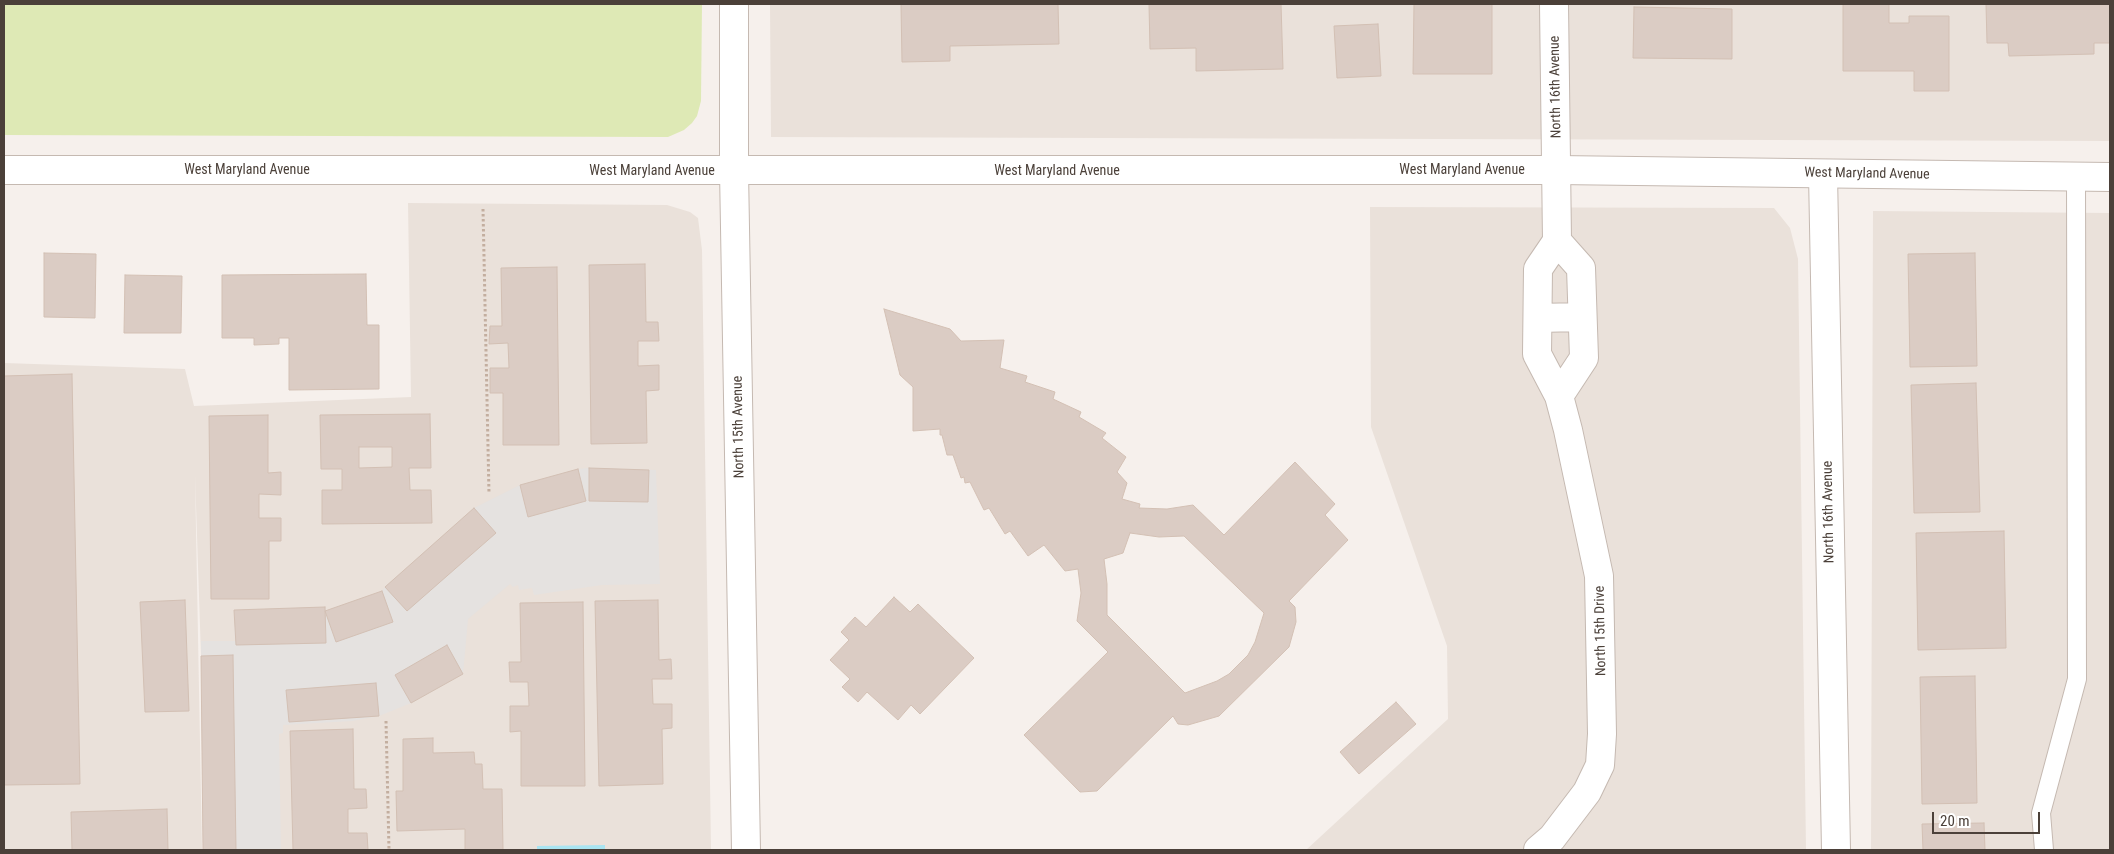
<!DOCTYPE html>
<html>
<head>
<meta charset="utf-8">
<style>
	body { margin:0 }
	#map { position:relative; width:2114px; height:854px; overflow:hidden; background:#f6f0ec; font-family:"Roboto Condensed",sans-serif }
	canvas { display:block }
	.frame { position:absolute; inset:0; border:5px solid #4b4039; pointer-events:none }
	.scale { position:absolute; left:1932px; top:812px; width:108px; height:22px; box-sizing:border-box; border:2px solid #4b4039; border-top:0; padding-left:6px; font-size:15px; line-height:18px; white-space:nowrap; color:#4b4039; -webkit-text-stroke:4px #fff; paint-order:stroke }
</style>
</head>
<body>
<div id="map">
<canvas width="2114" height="854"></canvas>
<div class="frame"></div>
<div class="scale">20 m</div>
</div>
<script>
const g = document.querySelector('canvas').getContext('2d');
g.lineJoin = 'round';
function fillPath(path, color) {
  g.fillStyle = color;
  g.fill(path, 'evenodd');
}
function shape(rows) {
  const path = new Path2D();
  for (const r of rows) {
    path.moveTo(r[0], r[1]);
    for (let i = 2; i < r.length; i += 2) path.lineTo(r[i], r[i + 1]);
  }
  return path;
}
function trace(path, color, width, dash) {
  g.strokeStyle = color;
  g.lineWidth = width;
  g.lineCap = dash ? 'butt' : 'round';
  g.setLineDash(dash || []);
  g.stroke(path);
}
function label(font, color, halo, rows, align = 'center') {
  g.font = font + ' "Roboto Condensed",sans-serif';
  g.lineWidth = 4;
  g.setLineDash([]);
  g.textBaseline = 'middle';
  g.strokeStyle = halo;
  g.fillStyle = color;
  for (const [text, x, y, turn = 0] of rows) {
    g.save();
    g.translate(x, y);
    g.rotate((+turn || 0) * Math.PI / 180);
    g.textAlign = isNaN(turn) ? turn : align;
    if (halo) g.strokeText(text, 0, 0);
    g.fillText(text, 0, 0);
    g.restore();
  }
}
const residential = shape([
	[770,4,2110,4,2110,141,771,137],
	[408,203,667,205,690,212,698,218,702,250,711,850,203,850,201,656,195,475,202,850,4,850,4,363,185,369,194,406,411,397],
	[1370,207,1774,208,1790,228,1798,259,1806,850,1306,850,1448,719,1447,646,1371,427],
	[1873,211,2110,213,2110,850,1871,850]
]);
const green = shape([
	[4,4,702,4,701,101,697,116,692,123,684,130,668,137,4,135]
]);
const parking = shape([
	[589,468,656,470,660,584,602,585,534,595,532,588,519,590,518,585,513,587,510,584,468,619,463,674,411,703,379,716,352,721,283,725,283,733,279,734,281,850,203,850,201,641,235,641,234,610,325,607,326,611,382,591,385,587,474,508,520,485,578,469]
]);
const water = shape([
	[605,845,605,850,537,850,537,846]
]);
const building = shape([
	[901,4,1058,4,1059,44,950,46,950,61,902,62,901,4],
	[1149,4,1281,4,1283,69,1196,71,1196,48,1150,49,1149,4],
	[1414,4,1492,4,1492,74,1413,74,1414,4],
	[1843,4,1889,4,1889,23,1909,23,1909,16,1949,16,1949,91,1914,91,1914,71,1843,71,1843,4],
	[1986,4,2110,4,2110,43,2094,43,2094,54,2009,56,2008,43,1987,43,1986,4],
	[1634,7,1732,9,1732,59,1633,58,1634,7],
	[1378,24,1381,76,1337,78,1334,26,1378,24],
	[44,253,96,254,95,318,44,317,44,253],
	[1975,253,1977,366,1910,367,1908,254,1975,253],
	[645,264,646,322,658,322,659,341,638,341,638,366,659,365,659,390,646,391,647,443,591,444,589,265,645,264],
	[557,267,559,445,503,445,503,393,490,393,490,368,509,368,508,343,489,344,490,326,502,326,501,268,557,267],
	[366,274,367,325,379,325,379,389,289,390,289,338,279,338,279,344,254,345,254,338,222,338,222,275,366,274],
	[125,275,182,276,181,333,124,333,125,275],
	[884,309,950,329,961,341,1004,340,1000,368,1027,376,1025,382,1055,392,1053,399,1081,412,1079,417,1106,433,1102,438,1126,457,1117,472,1127,483,1122,499,1140,504,1139,508,1167,509,1193,505,1224,535,1295,462,1335,504,1325,515,1348,540,1289,601,1295,607,1296,622,1289,647,1219,716,1188,725,1178,724,1173,716,1097,791,1080,792,1024,735,1108,652,1077,621,1081,593,1078,569,1065,571,1044,545,1028,556,1010,531,1005,534,989,508,984,510,970,482,965,483,964,477,961,478,953,455,947,455,942,435,940,435,940,429,913,431,913,387,900,375,884,309],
	[1130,533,1159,537,1184,536,1264,613,1255,642,1248,655,1229,674,1217,681,1185,693,1107,615,1107,584,1104,559,1123,553,1130,533],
	[72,374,80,784,4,785,4,376,72,374],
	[1976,383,1980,512,1914,513,1911,385,1976,383],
	[430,414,431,468,409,468,410,490,431,490,432,523,322,524,322,490,342,490,342,469,321,469,320,415,430,414],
	[359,447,392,447,392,467,359,468,359,447],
	[268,415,268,473,281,472,281,495,259,494,259,518,281,518,281,541,269,541,269,599,211,599,209,416,268,415],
	[589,468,649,470,648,502,589,501,589,468],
	[578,469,586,501,528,517,520,485,578,469],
	[474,508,496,533,407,611,385,587,474,508],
	[2004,531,2006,648,1918,650,1916,533,2004,531],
	[382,591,393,622,336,642,325,611,382,591],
	[894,597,910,612,918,604,974,658,920,714,911,705,898,720,867,692,858,702,842,687,850,679,830,660,849,640,841,632,855,617,866,627,894,597],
	[185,600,189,711,145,712,140,602,185,600],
	[658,600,659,660,671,659,672,679,652,679,653,704,672,704,672,728,662,729,663,784,599,786,595,601,658,600],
	[583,602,585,786,521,786,521,731,510,732,510,706,529,706,528,682,510,682,509,662,521,662,520,603,583,602],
	[325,607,326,643,236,645,234,610,325,607],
	[447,645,463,674,411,703,395,675,447,645],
	[233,655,236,850,203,850,201,656,233,655],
	[1975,676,1977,803,1922,804,1920,677,1975,676],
	[376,683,379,716,289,722,286,690,376,683],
	[1396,702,1416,724,1359,774,1340,752,1396,702],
	[353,729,354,789,366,789,367,808,348,809,348,833,367,833,368,850,293,850,290,731,353,729],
	[433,738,433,753,474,752,475,764,482,764,483,789,502,789,503,850,465,850,465,829,397,831,396,791,403,791,403,739,433,738],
	[167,809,168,850,72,850,71,812,167,809],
	[1984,823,1985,850,1923,850,1922,824,1984,823]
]);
const path = shape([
	[483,209,489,494],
	[386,721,389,850]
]);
const service = shape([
	[2044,850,2041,813,2077,679,2076,177]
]);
const minor = shape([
	[1823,174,1836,850],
	[1557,241,1581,268,1584,358,1559,396],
	[1538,318,1582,317],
	[1538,850,1552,838,1587,792,1600,765,1602,734,1599,576,1568,430,1559,396,1537,354,1538,269,1557,241,1554,4]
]);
const tertiary = shape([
	[734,4,734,171,746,850],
	[4,170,1557,170,2110,177]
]);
const streetNames = [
	["North 16th Avenue",1556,87,-91],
	["West Maryland Avenue",247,170],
	["West Maryland Avenue",1462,170],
	["West Maryland Avenue",652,171],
	["West Maryland Avenue",1057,171],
	["West Maryland Avenue",1867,174,1],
	["North 15th Avenue",739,427,-91],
	["North 16th Avenue",1829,512,-91],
	["North 15th Drive",1601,631,-91]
];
fillPath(residential, '#eae1da');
fillPath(green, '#dee9b5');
fillPath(parking, '#e5e2e0');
fillPath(water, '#a9e4f1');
fillPath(building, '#dbccc4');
trace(building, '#d3c0b4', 1);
trace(service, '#c5b9b1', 20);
trace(minor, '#c5b9b1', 30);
trace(tertiary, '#c5b9b1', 30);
trace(path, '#c3ae9f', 3, [2.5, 2.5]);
trace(service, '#fff', 18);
trace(minor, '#fff', 28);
trace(tertiary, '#fff', 28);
label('14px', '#4b4039', '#fff', streetNames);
</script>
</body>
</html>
